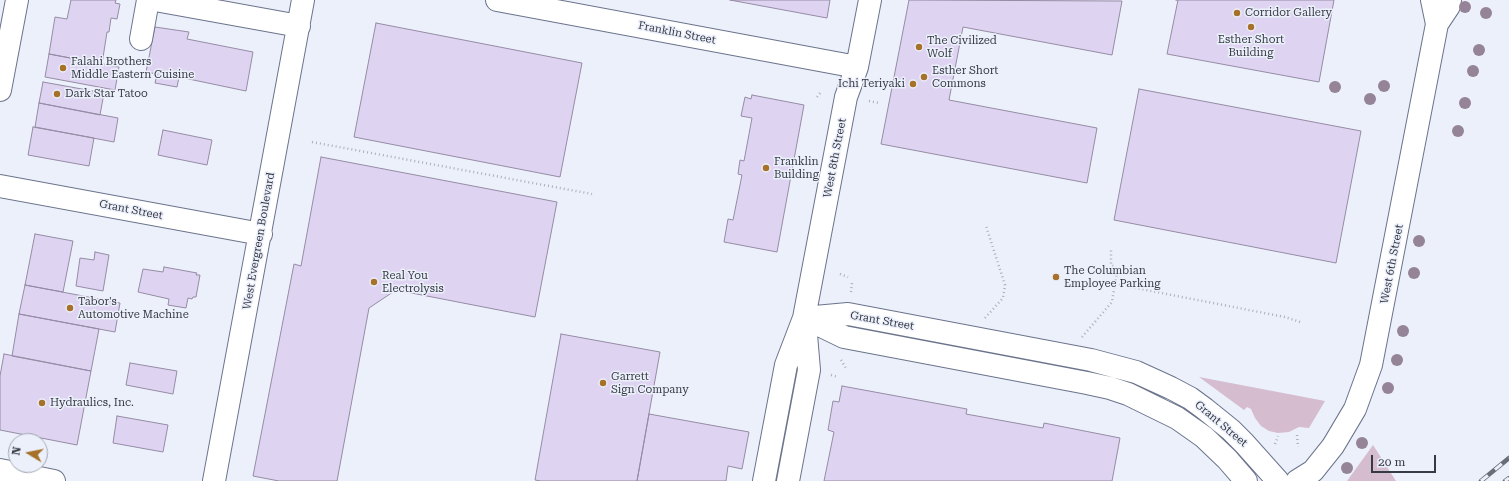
<!DOCTYPE html>
<html>
<head>
<meta charset="utf-8">
<style>
	body { margin:0 }
	#map { position:relative; width:1509px; height:481px; overflow:hidden; background:#ecf0fb; font-family:"Roboto Serif",serif }
	canvas { display:block }
	.north { position:absolute; left:8px; top:433px; width:40px; height:40px; box-sizing:border-box; background:#ecf0fb; border:1px solid #a3a7b2; border-radius:50%; rotate:280deg; font-size:11px; font-weight:700; line-height:16px; text-align:center; color:#363a45 }
	.north::after { content:''; display:block; margin:auto; width:14px; height:18px; background:#a6722a; clip-path:polygon(50% 0,100% 100%,50% 72%,0 100%) }
	.scale { position:absolute; left:1371px; top:455px; width:65px; height:18px; box-sizing:border-box; border:2px solid #363a45; border-top:0; padding-left:5px; font-size:12px; line-height:14px; white-space:nowrap; color:#363a45; -webkit-text-stroke:3px #ecf0fb; paint-order:stroke }
</style>
</head>
<body>
<div id="map">
<canvas width="1509" height="481"></canvas>
<div class="north">N</div>
<div class="scale">20 m</div>
</div>
<script>
const g = document.querySelector('canvas').getContext('2d');
g.lineJoin = 'round';
function fillPath(path, color) {
  g.fillStyle = color;
  g.fill(path, 'evenodd');
}
function shape(rows) {
  const path = new Path2D();
  for (const r of rows) {
    path.moveTo(r[0], r[1]);
    for (let i = 2; i < r.length; i += 2) path.lineTo(r[i], r[i + 1]);
  }
  return path;
}
function trace(path, color, width, dash) {
  g.strokeStyle = color;
  g.lineWidth = width;
  g.lineCap = dash ? 'butt' : 'round';
  g.setLineDash(dash || []);
  g.stroke(path);
}
function label(font, color, halo, rows, align = 'center') {
  g.font = font + ' "Roboto Serif",serif';
  g.lineWidth = 3;
  g.setLineDash([]);
  g.textBaseline = 'middle';
  g.strokeStyle = halo;
  g.fillStyle = color;
  for (const [text, x, y, turn = 0] of rows) {
    g.save();
    g.translate(x, y);
    g.rotate((+turn || 0) * Math.PI / 180);
    g.textAlign = isNaN(turn) ? turn : align;
    if (halo) g.strokeText(text, 0, 0);
    g.fillText(text, 0, 0);
    g.restore();
  }
}
const green = shape([
	[1199,377,1325,401,1309,428,1299,427,1289,432,1278,433,1269,431,1261,426,1255,418,1251,409,1247,407,1244,410],
	[1373,445,1396,481,1347,481]
]);
const building = shape([
	[71,0,116,0,115,3,120,4,117,19,111,18,109,32,107,32,102,64,49,54,55,17,67,19,71,0],
	[730,0,830,0,827,18,730,0],
	[909,0,1122,1,1112,55,963,27,949,100,1097,128,1087,183,881,144,909,0],
	[1176,0,1334,0,1319,82,1167,54,1178,0,1176,0],
	[376,23,582,63,560,177,354,137,376,23],
	[155,27,189,32,187,39,253,52,246,91,179,77,177,87,155,83,157,74,146,72,155,27],
	[49,54,119,67,115,90,45,77,49,54],
	[43,82,104,93,100,115,39,103,43,82],
	[1139,89,1361,131,1336,263,1114,220,1139,89],
	[752,95,804,105,777,252,724,242,728,219,733,220,742,175,738,174,740,160,744,161,752,118,741,116,745,97,751,99,752,95],
	[39,103,118,118,114,142,35,127,39,103],
	[33,127,94,138,89,166,28,155,33,127],
	[163,130,212,140,207,165,158,155,163,130],
	[321,157,557,202,535,317,396,290,369,308,337,481,279,481,253,476,294,264,301,266,321,157],
	[35,234,73,241,63,292,25,285,35,234],
	[95,252,109,255,103,291,76,286,80,258,94,260,95,252],
	[164,267,197,273,196,275,200,275,196,297,193,297,192,299,188,298,186,308,168,305,169,299,138,292,143,269,163,272,164,267],
	[25,285,120,303,115,332,19,314,25,285],
	[19,314,99,329,91,371,12,356,19,314],
	[561,334,660,352,637,481,541,481,535,480,561,334],
	[4,354,91,371,77,445,0,430,0,376,4,354],
	[130,363,177,371,173,394,126,385,130,363],
	[842,386,967,409,966,414,1043,428,1044,423,1120,438,1112,481,824,481,834,432,828,430,833,401,839,402,842,386],
	[649,414,749,432,742,469,728,466,726,481,637,481,649,414],
	[117,416,168,425,163,452,113,443,117,416]
]);
const path = shape([
	[817,97,821,92],
	[869,101,879,103],
	[312,142,592,194],
	[840,274,848,277],
	[1115,284,1285,317,1300,322],
	[851,292,852,283],
	[985,318,1003,298,1005,285,986,226],
	[1082,337,1112,302,1117,271,1115,267,1111,265,1111,249],
	[841,360,847,370],
	[831,375,838,377],
	[1297,435,1298,447],
	[1275,444,1278,436]
]);
const minor = shape([
	[155,0,299,26],
	[497,0,857,67],
	[1432,0,1437,24],
	[141,39,148,0],
	[0,90,17,0],
	[0,186,261,234],
	[804,318,848,314,1091,360,1136,372,1171,388,1190,398,1205,409,1231,430,1244,443,1278,481],
	[805,318,844,337,1087,383,1110,388,1128,394,1177,418,1204,437,1227,459,1246,481],
	[0,470,54,481],
	[214,481,303,0],
	[764,481,786,365,804,318,846,97,857,67,870,0],
	[788,481,809,370,805,323],
	[1297,481,1313,471,1333,446,1355,409,1371,365,1437,24,1449,6,1450,0]
]);
const rail = shape([
	[1481,481,1509,458],
	[1505,481,1509,478]
]);
const trees = [
	[1465,7],
	[1486,13],
	[1479,50],
	[1473,71],
	[1384,86],
	[1335,87],
	[1370,99],
	[1465,103],
	[1458,131],
	[1419,241],
	[1414,273],
	[1403,331],
	[1397,360],
	[1388,388],
	[1362,443],
	[1347,468]
];
const markers = [
	[1237,13,4,"#a6722a"],
	[1251,27,4,"#a6722a"],
	[919,47,4,"#a6722a"],
	[63,68,4,"#a6722a"],
	[924,77,4,"#a6722a"],
	[913,84,4,"#a6722a"],
	[57,94,4,"#a6722a"],
	[766,168,4,"#a6722a"],
	[1056,277,4,"#a6722a"],
	[374,282,4,"#a6722a"],
	[70,308,4,"#a6722a"],
	[603,383,4,"#a6722a"],
	[42,403,4,"#a6722a"]
];
const poiNames = [
	["Corridor Gallery",1245,13],
	["Esther Short",1251,40,"center"],
	["Building",1251,53,"center"],
	["The Civilized",927,41],
	["Wolf",927,54],
	["Falahi Brothers",71,62],
	["Middle Eastern Cuisine",71,75],
	["Esther Short",932,71],
	["Commons",932,84],
	["Ichi Teriyaki",905,84,"right"],
	["Dark Star Tatoo",65,94],
	["Franklin",774,162],
	["Building",774,175],
	["The Columbian",1064,271],
	["Employee Parking",1064,284],
	["Real You",382,276],
	["Electrolysis",382,289],
	["Tabor's",78,302],
	["Automotive Machine",78,315],
	["Garrett",611,377],
	["Sign Company",611,390],
	["Hydraulics, Inc.",50,403]
];
const streetNames = [
	["Franklin Street",677,33,11],
	["West 8th Street",835,158,-79],
	["Grant Street",131,210,11],
	["West Evergreen Boulevard",259,241,-80],
	["West 6th Street",1392,264,-79],
	["Grant Street",882,321,10],
	["Grant Street",1221,424,40]
];
fillPath(green, '#d5bccf');
fillPath(building, '#ded4f1');
trace(building, '#958ba5', 1);
trace(minor, '#6b748c', 24);
trace(path, '#abafba', 2.5, [1, 3]);
trace(minor, '#fff', 22);
trace(rail, '#696d78', 4.5);
trace(rail, '#ecf0fb', 3, [9]);
g.fillStyle = '#958398';
for (const [x, y] of trees) {
  g.beginPath();
  g.arc(x, y, 6, 0, 2 * Math.PI);
  g.fill();
}
for (const [x, y, r, color] of markers) {
  const dot = new Path2D();
  dot.arc(x, y, r, 0, 2 * Math.PI);
  g.fillStyle = color;
  g.fill(dot);
  trace(dot, '#ecf0fb', 1.5);
}
label('11px', '#363a45', '#ecf0fb', poiNames, 'left');
label('11px', '#363a45', '#ecf0fb', streetNames);
</script>
</body>
</html>
